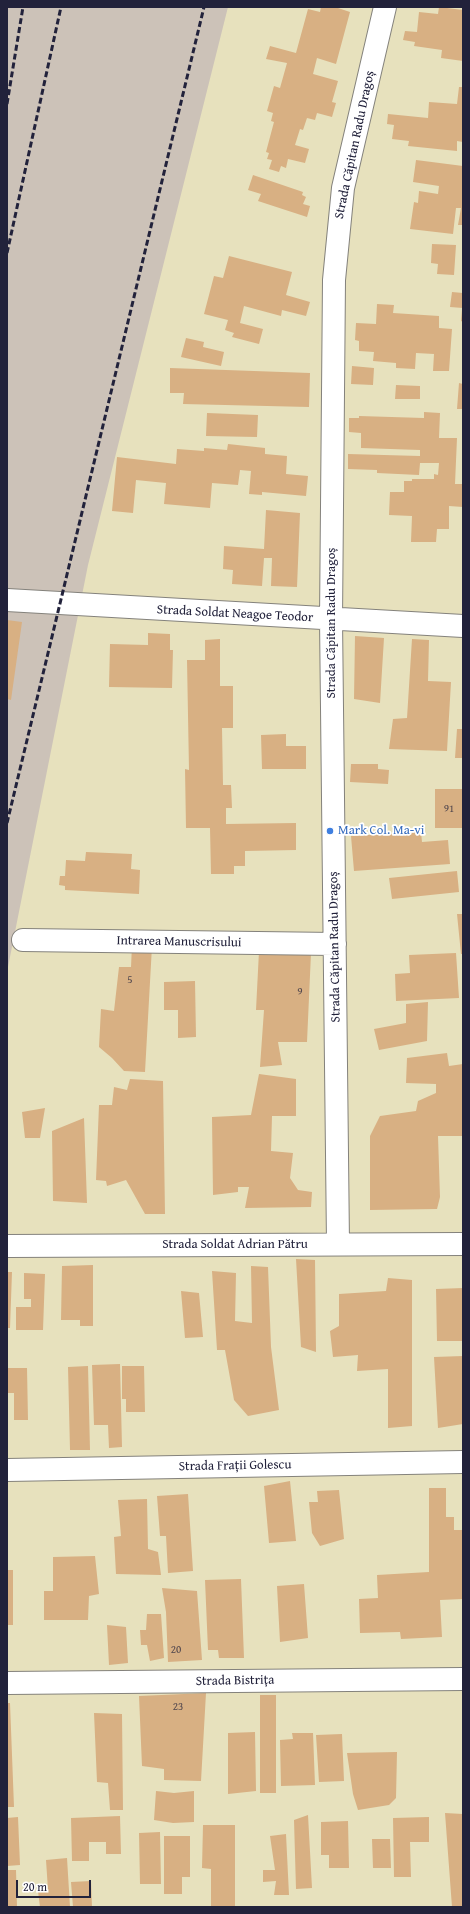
<!DOCTYPE html>
<html>
<head>
<meta charset="utf-8">
<style>
	body { margin:0 }
	#map { position:relative; width:470px; height:1914px; overflow:hidden; background:#e7e1bd; font-family:"Gentium Book Plus",serif }
	canvas { display:block }
	.frame { position:absolute; inset:0; border:8px solid #22223b; pointer-events:none }
	.scale { position:absolute; left:16px; top:1880px; width:75px; height:18px; box-sizing:border-box; border:2px solid #22223b; border-top:0; padding-left:5px; font-size:12px; line-height:14px; white-space:nowrap; color:#22223b; -webkit-text-stroke:3px #fff; paint-order:stroke }
</style>
</head>
<body>
<div id="map">
<canvas width="470" height="1914"></canvas>
<div class="frame"></div>
<div class="scale">20 m</div>
</div>
<script>
const g = document.querySelector('canvas').getContext('2d');
g.lineJoin = 'round';
function fillPath(path, color) {
  g.fillStyle = color;
  g.fill(path, 'evenodd');
}
function shape(rows) {
  const path = new Path2D();
  for (const r of rows) {
    path.moveTo(r[0], r[1]);
    for (let i = 2; i < r.length; i += 2) path.lineTo(r[i], r[i + 1]);
  }
  return path;
}
function trace(path, color, width, dash) {
  g.strokeStyle = color;
  g.lineWidth = width;
  g.lineCap = dash ? 'butt' : 'round';
  g.setLineDash(dash || []);
  g.stroke(path);
}
function label(font, color, halo, rows, align = 'center') {
  g.font = font + ' "Gentium Book Plus",serif';
  g.lineWidth = 3.5;
  g.setLineDash([]);
  g.textBaseline = 'middle';
  g.strokeStyle = halo;
  g.fillStyle = color;
  for (const [text, x, y, turn = 0] of rows) {
    g.save();
    g.translate(x, y);
    g.rotate((+turn || 0) * Math.PI / 180);
    g.textAlign = isNaN(turn) ? turn : align;
    if (halo) g.strokeText(text, 0, 0);
    g.fillText(text, 0, 0);
    g.restore();
  }
}
const industrial = shape([
	[7,7,228,7,88,565,7,972]
]);
const building = shape([
	[321,7,335,7,350,12,336,64,317,58,313,74,338,81,332,102,336,103,332,117,317,113,315,120,307,118,303,130,300,129,295,145,309,149,305,163,288,159,286,168,281,166,279,172,269,169,272,160,267,159,269,153,266,152,274,122,271,121,273,113,267,111,274,86,280,88,287,63,266,59,270,46,296,53,308,9,320,12],
	[439,7,463,10,463,61,441,58,442,50,414,46,415,42,403,40,405,31,417,32,419,12,438,14],
	[459,87,463,87,463,142,457,141,457,151,408,146,409,141,392,139,394,125,387,124,388,114,428,118,429,102,457,104],
	[416,160,463,166,463,225,458,225,461,208,456,208,453,234,410,229,414,202,418,203,419,191,438,194,439,186,413,182],
	[253,175,303,192,302,195,306,197,303,204,310,206,307,217,258,201,261,194,248,190],
	[432,244,456,245,454,275,437,274,438,264,431,263],
	[229,256,292,272,286,295,310,302,306,316,282,310,281,316,244,306,240,323,263,329,259,344,232,337,234,333,225,330,228,320,204,314,214,276,223,278],
	[452,292,463,293,463,308,450,307],
	[377,304,394,305,393,313,439,316,439,328,452,329,449,371,433,371,434,354,416,353,415,369,396,368,396,363,373,361,374,352,359,351,359,341,355,340,356,323,376,324],
	[462,309,463,309,463,322,461,321],
	[186,338,204,342,203,347,224,352,221,366,181,357],
	[352,366,374,368,373,385,351,384],
	[170,368,310,373,309,407,183,404,184,393,170,393],
	[459,383,463,384,463,409,457,409],
	[396,385,420,386,420,399,395,399],
	[424,412,440,413,439,438,457,438,455,484,463,484,463,507,449,506,449,529,437,529,436,542,411,542,412,516,389,515,390,492,404,492,404,481,412,481,412,479,434,479,434,474,438,475,439,463,420,463,419,475,377,473,377,470,348,469,348,454,420,456,420,450,361,448,361,433,349,432,349,418,359,418,359,416,424,418],
	[207,413,258,415,257,437,206,436],
	[228,444,265,448,265,454,287,456,286,474,308,476,306,496,262,492,262,495,249,494,251,471,240,470,238,485,212,483,210,508,164,504,166,483,136,480,133,513,112,511,117,457,176,464,177,449,204,451,204,448,227,450],
	[266,510,300,513,297,587,271,586,272,558,264,558,262,586,232,584,233,570,223,569,224,546,264,549],
	[7,620,22,622,11,700,7,699],
	[148,633,170,634,170,650,173,650,172,688,109,687,110,644,148,645],
	[355,636,384,638,380,703,354,699],
	[220,639,220,686,233,686,233,728,222,728,223,785,231,785,232,808,226,808,226,824,296,823,296,850,245,851,245,866,234,866,234,874,211,874,210,828,186,828,185,769,189,770,187,660,205,660,205,640],
	[412,639,429,640,428,681,451,682,447,751,389,749,393,719,407,718],
	[457,729,463,729,463,758,455,758],
	[286,734,286,746,306,746,306,769,262,769,261,735],
	[351,764,378,764,378,769,389,770,388,784,350,782],
	[435,789,463,789,463,828,435,828],
	[421,832,422,842,448,840,450,864,354,871,351,836],
	[86,852,132,854,131,869,140,870,139,894,65,890,65,886,59,885,60,876,65,876,66,860,85,861],
	[457,871,459,892,392,899,389,878],
	[457,914,463,914,463,954,461,954],
	[132,945,152,946,145,1072,124,1071,112,1058,99,1047,101,1009,114,1011,119,967,131,967],
	[259,951,311,953,307,1042,278,1042,282,1065,260,1067,264,1010,256,1010],
	[456,953,459,998,396,1001,395,974,410,973,409,955],
	[195,981,196,1037,178,1038,178,1010,164,1010,164,982],
	[428,1002,427,1041,379,1050,374,1029,406,1023,406,1004],
	[447,1053,449,1066,463,1064,463,1136,438,1136,440,1197,437,1209,370,1210,370,1136,380,1116,416,1111,418,1101,436,1093,436,1084,406,1083,407,1058],
	[259,1074,296,1079,296,1116,272,1116,271,1151,293,1153,290,1178,298,1190,312,1192,311,1207,245,1208,249,1187,238,1187,238,1192,213,1195,212,1117,251,1115],
	[130,1079,163,1081,165,1214,145,1214,126,1180,107,1186,106,1181,96,1180,99,1105,112,1105,114,1087,127,1090],
	[45,1108,40,1138,25,1138,22,1112],
	[84,1118,87,1203,53,1201,52,1131],
	[296,1259,315,1260,316,1352,301,1347],
	[93,1265,93,1326,80,1326,80,1320,61,1320,62,1266],
	[251,1266,268,1267,271,1347,279,1410,248,1416,234,1400,225,1350,217,1350,212,1271,236,1273,235,1321,252,1323],
	[7,1272,12,1272,10,1328,7,1328],
	[24,1273,45,1274,43,1330,16,1330,16,1307,31,1307,31,1299,24,1299],
	[388,1278,412,1280,412,1426,388,1428,388,1369,357,1371,358,1355,333,1357,330,1331,339,1326,339,1294,386,1291],
	[463,1288,463,1341,437,1341,436,1289],
	[181,1291,199,1293,203,1337,185,1338],
	[463,1356,463,1424,438,1428,434,1357],
	[120,1364,122,1447,109,1448,108,1425,94,1425,92,1365],
	[88,1366,90,1450,70,1450,68,1367],
	[122,1366,144,1366,145,1412,126,1412,126,1399,122,1399],
	[7,1368,27,1368,28,1420,14,1420,14,1393,7,1393],
	[290,1481,296,1541,269,1543,264,1486],
	[429,1488,446,1488,446,1517,454,1517,454,1530,463,1530,463,1599,440,1600,442,1637,401,1639,400,1632,360,1633,359,1599,378,1598,377,1575,429,1572],
	[339,1490,344,1539,320,1546,312,1533,309,1502,318,1502,317,1491],
	[188,1494,193,1571,168,1573,166,1536,160,1536,157,1496],
	[147,1499,148,1549,158,1552,161,1575,116,1574,114,1537,121,1536,118,1500],
	[95,1556,99,1594,89,1596,88,1620,44,1620,44,1591,53,1591,53,1557],
	[7,1570,13,1570,13,1625,7,1625],
	[241,1579,244,1658,219,1658,218,1650,208,1650,205,1580],
	[304,1584,308,1638,280,1642,277,1586],
	[162,1588,197,1591,202,1660,168,1662,166,1612],
	[147,1614,161,1614,164,1658,150,1661,147,1645,141,1645,140,1630,146,1630],
	[107,1625,126,1627,128,1663,109,1665],
	[206,1693,201,1781,164,1780,164,1769,142,1766,139,1696],
	[260,1695,276,1695,276,1793,260,1793],
	[7,1703,10,1703,14,1807,7,1807],
	[94,1713,122,1714,123,1810,110,1810,108,1783,97,1782],
	[255,1732,256,1791,228,1794,228,1733],
	[292,1733,313,1733,315,1785,281,1786,280,1740,293,1739],
	[342,1734,344,1781,319,1782,316,1735],
	[397,1752,396,1798,389,1805,358,1810,353,1794,347,1753],
	[156,1791,174,1793,194,1791,194,1822,173,1823,154,1820],
	[445,1813,463,1814,463,1907,452,1907],
	[308,1815,312,1888,296,1889,294,1820],
	[120,1816,121,1854,106,1854,106,1842,89,1842,89,1861,72,1861,71,1818],
	[18,1817,20,1865,7,1866,7,1818],
	[429,1817,429,1842,410,1842,411,1877,394,1877,393,1818],
	[348,1821,349,1868,329,1868,329,1855,321,1855,321,1822],
	[203,1825,235,1825,235,1907,211,1907,211,1869,202,1868],
	[160,1832,161,1884,140,1884,139,1833],
	[286,1834,289,1895,274,1895,276,1881,263,1882,263,1870,275,1870,270,1836],
	[164,1836,190,1836,190,1877,182,1877,182,1894,164,1894],
	[372,1839,390,1839,391,1868,373,1868],
	[67,1858,70,1907,40,1907,38,1891,48,1890,46,1860],
	[7,1870,16,1870,17,1907,7,1907],
	[91,1881,92,1907,73,1907,71,1882]
]);
const street = shape([
	[7,600,463,626],
	[23,940,335,944],
	[338,1244,331,619,334,280,343,188,385,7],
	[7,1246,463,1244],
	[7,1470,463,1462],
	[7,1683,463,1679]
]);
const rail = shape([
	[7,104,23,7],
	[7,253,61,7],
	[7,823,204,7]
]);
const markers = [
	[330,831,4,"#3f7fe0"]
];
const numberNames = [
	["91",449,809],
	["5",130,980],
	["9",300,992],
	["20",176,1650],
	["23",178,1707]
];
const streetNames = [
	["Strada Căpitan Radu Dragoș",355,145,-78],
	["Strada Soldat Neagoe Teodor",235,614,3],
	["Strada Căpitan Radu Dragoș",332,623,-90],
	["Intrarea Manuscrisului",179,942,1],
	["Strada Căpitan Radu Dragoș",335,947,-91],
	["Strada Soldat Adrian Pătru",235,1245],
	["Strada Frații Golescu",235,1466,-1],
	["Strada Bistrița",235,1681,-1]
];
const shopNames = [
	["Mark Col. Ma-vi",338,831]
];
fillPath(industrial, '#ccc2b8');
fillPath(building, '#d8b083');
trace(street, '#84827c', 24);
trace(street, '#fff', 22);
trace(rail, '#22223b', 3, [6, 3]);
for (const [x, y, r, color] of markers) {
  const dot = new Path2D();
  dot.arc(x, y, r, 0, 2 * Math.PI);
  g.fillStyle = color;
  g.fill(dot);
  trace(dot, '#fff', 1.5);
}
label('11px', '#50464d', null, numberNames);
label('13px', '#22223b', '#fff', streetNames);
label('13px', '#366cbe', '#fff', shopNames, 'left');
</script>
</body>
</html>
